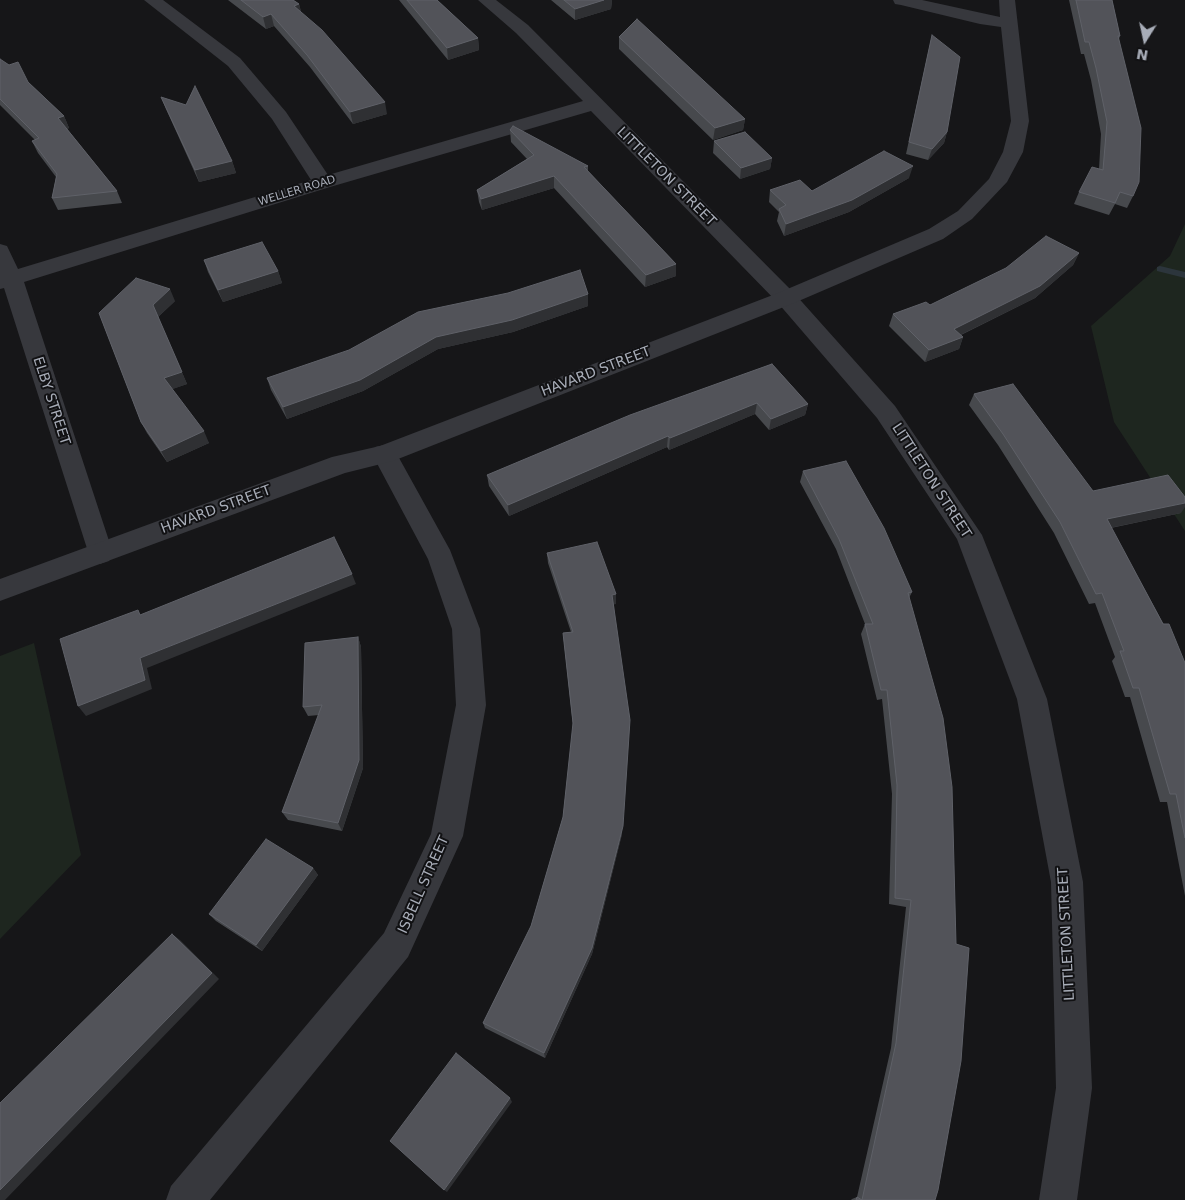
<!DOCTYPE html>
<html>
<head>
<meta charset="utf-8">
<style>
	body { margin:0 }
	#map { position:relative; width:1185px; height:1200px; overflow:hidden; background:#161618; font-family:"DejaVu Sans",sans-serif }
	canvas { display:block }
	.north { position:absolute; left:1120px; top:15px; width:50px; height:50px; -webkit-text-stroke:4px #111113; paint-order:stroke; rotate:190deg; font-size:14px; font-weight:700; line-height:20px; text-align:center; color:#a8adb8 }
	.north::after { content:''; display:block; margin:auto; width:18px; height:22px; background:#a8adb8; clip-path:polygon(50% 0,100% 100%,50% 72%,0 100%) }
</style>
</head>
<body>
<div id="map">
<canvas width="1185" height="1200"></canvas>
<div class="north">N</div>
</div>
<script>
const g = document.querySelector('canvas').getContext('2d');
g.lineJoin = 'round';
function fillPath(path, color) {
  g.fillStyle = color;
  g.fill(path, 'evenodd');
}
function shape(rows) {
  const path = new Path2D();
  for (const r of rows) {
    path.moveTo(r[0], r[1]);
    for (let i = 2; i < r.length; i += 2) path.lineTo(r[i], r[i + 1]);
  }
  return path;
}
function trace(path, color, width, dash) {
  g.strokeStyle = color;
  g.lineWidth = width;
  g.lineCap = dash ? 'butt' : 'round';
  g.setLineDash(dash || []);
  g.stroke(path);
}
function label(font, color, halo, rows, align = 'center') {
  g.font = font + ' "DejaVu Sans",sans-serif';
  g.lineWidth = 4;
  g.setLineDash([]);
  g.textBaseline = 'middle';
  g.strokeStyle = halo;
  g.fillStyle = color;
  for (const [text, x, y, turn = 0] of rows) {
    g.save();
    g.translate(x, y);
    g.rotate((+turn || 0) * Math.PI / 180);
    g.textAlign = isNaN(turn) ? turn : align;
    if (halo) g.strokeText(text, 0, 0);
    g.fillText(text, 0, 0);
    g.restore();
  }
}
const green = shape([
	[1185,224,1185,531,1114,422,1091,326,1170,256],
	[34,643,81,855,0,939,0,656]
]);
const stream = shape([
	[1160,266,1185,272,1185,278,1157,271,1157,267,1160,266]
]);
const minor = shape([
	[144,0,163,0,240,58,286,112,328,175,583,101,516,33,478,0,496,0,528,25,794,293,895,406,982,535,1047,699,1083,882,1092,1088,1077,1200,1039,1200,1056,1088,1051,882,1017,699,957,539,877,418,778,303,591,111,330,187,24,282,113,553,109,561,100,564,91,561,4,288,0,289,0,244,7,246,18,269,311,180,272,119,228,66,144,0],
	[384,445,393,447,450,550,480,629,486,705,463,836,408,957,210,1200,166,1200,171,1186,384,933,431,834,456,705,452,629,428,559,372,454,375,447,384,445]
]);
const tertiary = shape([
	[893,0,922,0,1000,17,999,0,1015,0,1029,121,1023,152,1007,182,972,219,943,239,794,303,393,461,345,473,0,601,0,579,332,457,380,446,778,293,929,229,958,211,989,179,1003,152,1011,121,1001,27,980,24,901,5,895,4,893,0]
]);
const wall = shape([
	[228,0,293,0,299,4,301,12,387,114,353,124,310,67,274,26,266,29],
	[399,0,437,0,478,38,479,50,448,60],
	[551,0,612,0,611,9,575,20],
	[1069,0,1112,0,1120,36,1119,39,1133,196,1127,208,1115,204,1109,215,1074,204,1079,192,1099,169,1101,134,1091,80,1084,54,1081,54],
	[932,35,947,132,944,143,928,160,906,154],
	[619,37,745,119,743,130,713,140,619,49],
	[0,59,28,82,64,116,69,128,67,129,117,191,122,203,58,210,52,198,56,177,38,153,32,141,35,140,0,105],
	[161,97,232,161,236,173,199,182,166,109],
	[510,130,588,166,588,171,676,264,676,276,645,287,554,188,482,210,479,202,477,190,527,159,511,142],
	[714,141,772,158,770,169,740,179,713,153],
	[909,178,849,212,784,236,777,221,779,212,769,202,770,190,812,191],
	[1079,253,1073,265,1035,298,961,335,963,337,959,349,925,362,889,326,893,314,930,305],
	[204,260,278,271,282,283,223,302,208,272],
	[588,294,588,306,513,332,438,349,363,391,287,419,271,390,267,378],
	[175,301,158,317,187,384,172,389,209,443,167,462,147,433,141,422,99,313],
	[772,364,808,404,805,415,769,430,755,414,669,450,667,447,509,516,489,486,487,475],
	[974,394,1093,491,1181,513,1111,528,1185,663,1185,896,1167,802,1160,802,1130,697,1125,697,1112,661,1115,657,1095,603,1089,604,1054,533,998,445,969,405],
	[803,471,912,592,909,598,935,1200,851,1200,852,1199,857,1197,891,1048,906,907,889,904,892,794,882,699,877,700,861,634,865,624,836,549,800,482],
	[547,553,616,604,614,604,622,834,592,954,545,1058,485,1028,483,1023,531,926,563,817,573,726,563,633,571,632,548,563],
	[358,637,361,647,363,768,342,831,288,820,282,812,319,715,308,716,303,707],
	[313,868,318,875,262,951,216,921,209,914]
]);
const shadedWall = shape([
	[604,0,612,0,611,9,575,20,575,9],
	[299,4,302,15,294,6],
	[271,14,274,26,266,29,263,17],
	[478,38,479,50,448,60,447,48],
	[385,102,387,114,353,124,350,112],
	[64,116,69,128,64,130,58,118],
	[745,119,743,130,713,140,715,128],
	[947,132,944,143,928,160,932,149],
	[772,158,770,169,740,179,741,168],
	[232,161,236,173,199,182,195,170],
	[913,166,909,178,849,212,784,236,786,224],
	[554,176,554,188,482,210,481,199],
	[1079,253,1073,265,1035,298,950,340,954,329],
	[676,264,676,276,645,287,646,275],
	[278,271,282,283,223,302,218,290],
	[170,289,175,301,158,317,187,384,170,390,164,378,153,305],
	[588,294,588,306,513,332,438,349,363,391,287,419,283,407,436,337],
	[963,337,959,349,925,362,929,350],
	[757,403,755,414,669,450,670,438],
	[808,404,805,415,769,430,771,419],
	[204,431,209,443,167,462,161,451],
	[668,436,667,447,509,516,508,505],
	[1185,503,1185,507,1181,513,1100,530,1107,519],
	[352,574,356,584,147,668,152,689,86,716,78,706,140,658],
	[616,594,616,604,612,605,612,595],
	[358,637,361,647,363,768,342,831,338,823],
	[630,720,622,834,592,954,545,1058,544,1053],
	[313,868,318,875,262,951,256,945],
	[172,934,180,940,219,979,5,1200,0,1200,0,1190],
	[510,1098,512,1102,447,1192,444,1190]
]);
const building = shape([
	[241,0,293,0,299,4,294,6,322,30,385,102,350,112,307,55,271,14,263,17,241,0],
	[407,0,437,0,478,38,447,48,407,0],
	[564,0,604,0,575,9,564,0],
	[1076,0,1112,0,1120,36,1118,36,1141,128,1139,182,1133,196,1120,192,1115,203,1079,192,1092,167,1103,170,1107,122,1096,68,1089,42,1085,42,1076,0],
	[637,19,745,119,715,128,619,37,637,19],
	[932,35,960,57,947,132,932,149,909,142,932,35],
	[0,59,9,65,18,62,28,82,64,116,58,118,117,191,52,198,57,174,32,141,39,138,0,99,0,59],
	[195,86,232,161,195,170,161,97,186,105,195,86],
	[513,126,588,166,584,167,676,264,646,275,554,176,481,199,477,190,534,155,510,130,513,126],
	[745,132,772,158,741,168,714,141,745,132],
	[884,151,913,166,852,200,786,224,779,209,786,205,770,190,800,180,812,191,884,151],
	[1046,236,1079,253,1040,286,954,329,963,337,929,350,893,314,926,302,930,305,1006,268,1046,236],
	[262,242,278,271,218,290,204,260,262,242],
	[580,270,588,294,512,320,436,337,360,380,283,407,267,378,349,350,418,312,508,293,580,270],
	[136,278,170,289,153,305,182,372,164,378,204,431,161,451,141,422,99,313,136,278],
	[772,364,808,404,771,419,757,403,670,438,668,436,508,505,487,475,630,415,772,364],
	[1013,384,1093,491,1168,475,1185,497,1185,503,1107,519,1163,624,1169,624,1185,663,1185,838,1176,794,1170,794,1139,688,1133,688,1120,651,1124,651,1102,593,1096,594,1060,522,1003,434,974,394,1013,384],
	[846,461,884,528,912,592,908,593,943,718,952,787,956,944,969,948,961,1061,938,1190,935,1200,856,1200,857,1197,862,1200,896,1043,911,900,895,898,897,785,887,690,881,690,865,624,873,624,839,539,803,471,846,461],
	[334,537,352,574,140,658,145,680,78,706,60,639,138,610,140,615,334,537],
	[597,542,616,594,612,595,630,720,623,826,592,948,544,1053,483,1023,531,926,563,817,573,723,563,633,573,632,547,553,597,542],
	[358,637,359,760,338,823,282,812,322,705,303,707,305,643,358,637],
	[266,839,313,868,256,945,209,914,266,839],
	[172,934,212,973,0,1190,0,1103,172,934],
	[456,1053,510,1098,444,1190,390,1141,456,1053]
]);
const farStreetnames = [
	["WELLER ROAD",297,191,-17]
];
const streetNames = [
	["LITTLETON STREET",666,177,45],
	["HAVARD STREET",596,372,-21],
	["ELBY STREET",51,401,72],
	["LITTLETON STREET",931,481,57],
	["HAVARD STREET",216,510,-20],
	["ISBELL STREET",424,885,-66],
	["LITTLETON STREET",1067,934,-93]
];
fillPath(green, '#1e261f');
fillPath(stream, '#2c353c');
fillPath(minor, '#37383d');
fillPath(tertiary, '#37383d');
fillPath(wall, '#47494d');
fillPath(shadedWall, '#2f3033');
fillPath(building, '#525359');
trace(building, '#5f6168', 1);
label('11px', '#a8adb8', '#111113', farStreetnames);
label('14px', '#a8adb8', '#111113', streetNames);
</script>
</body>
</html>
